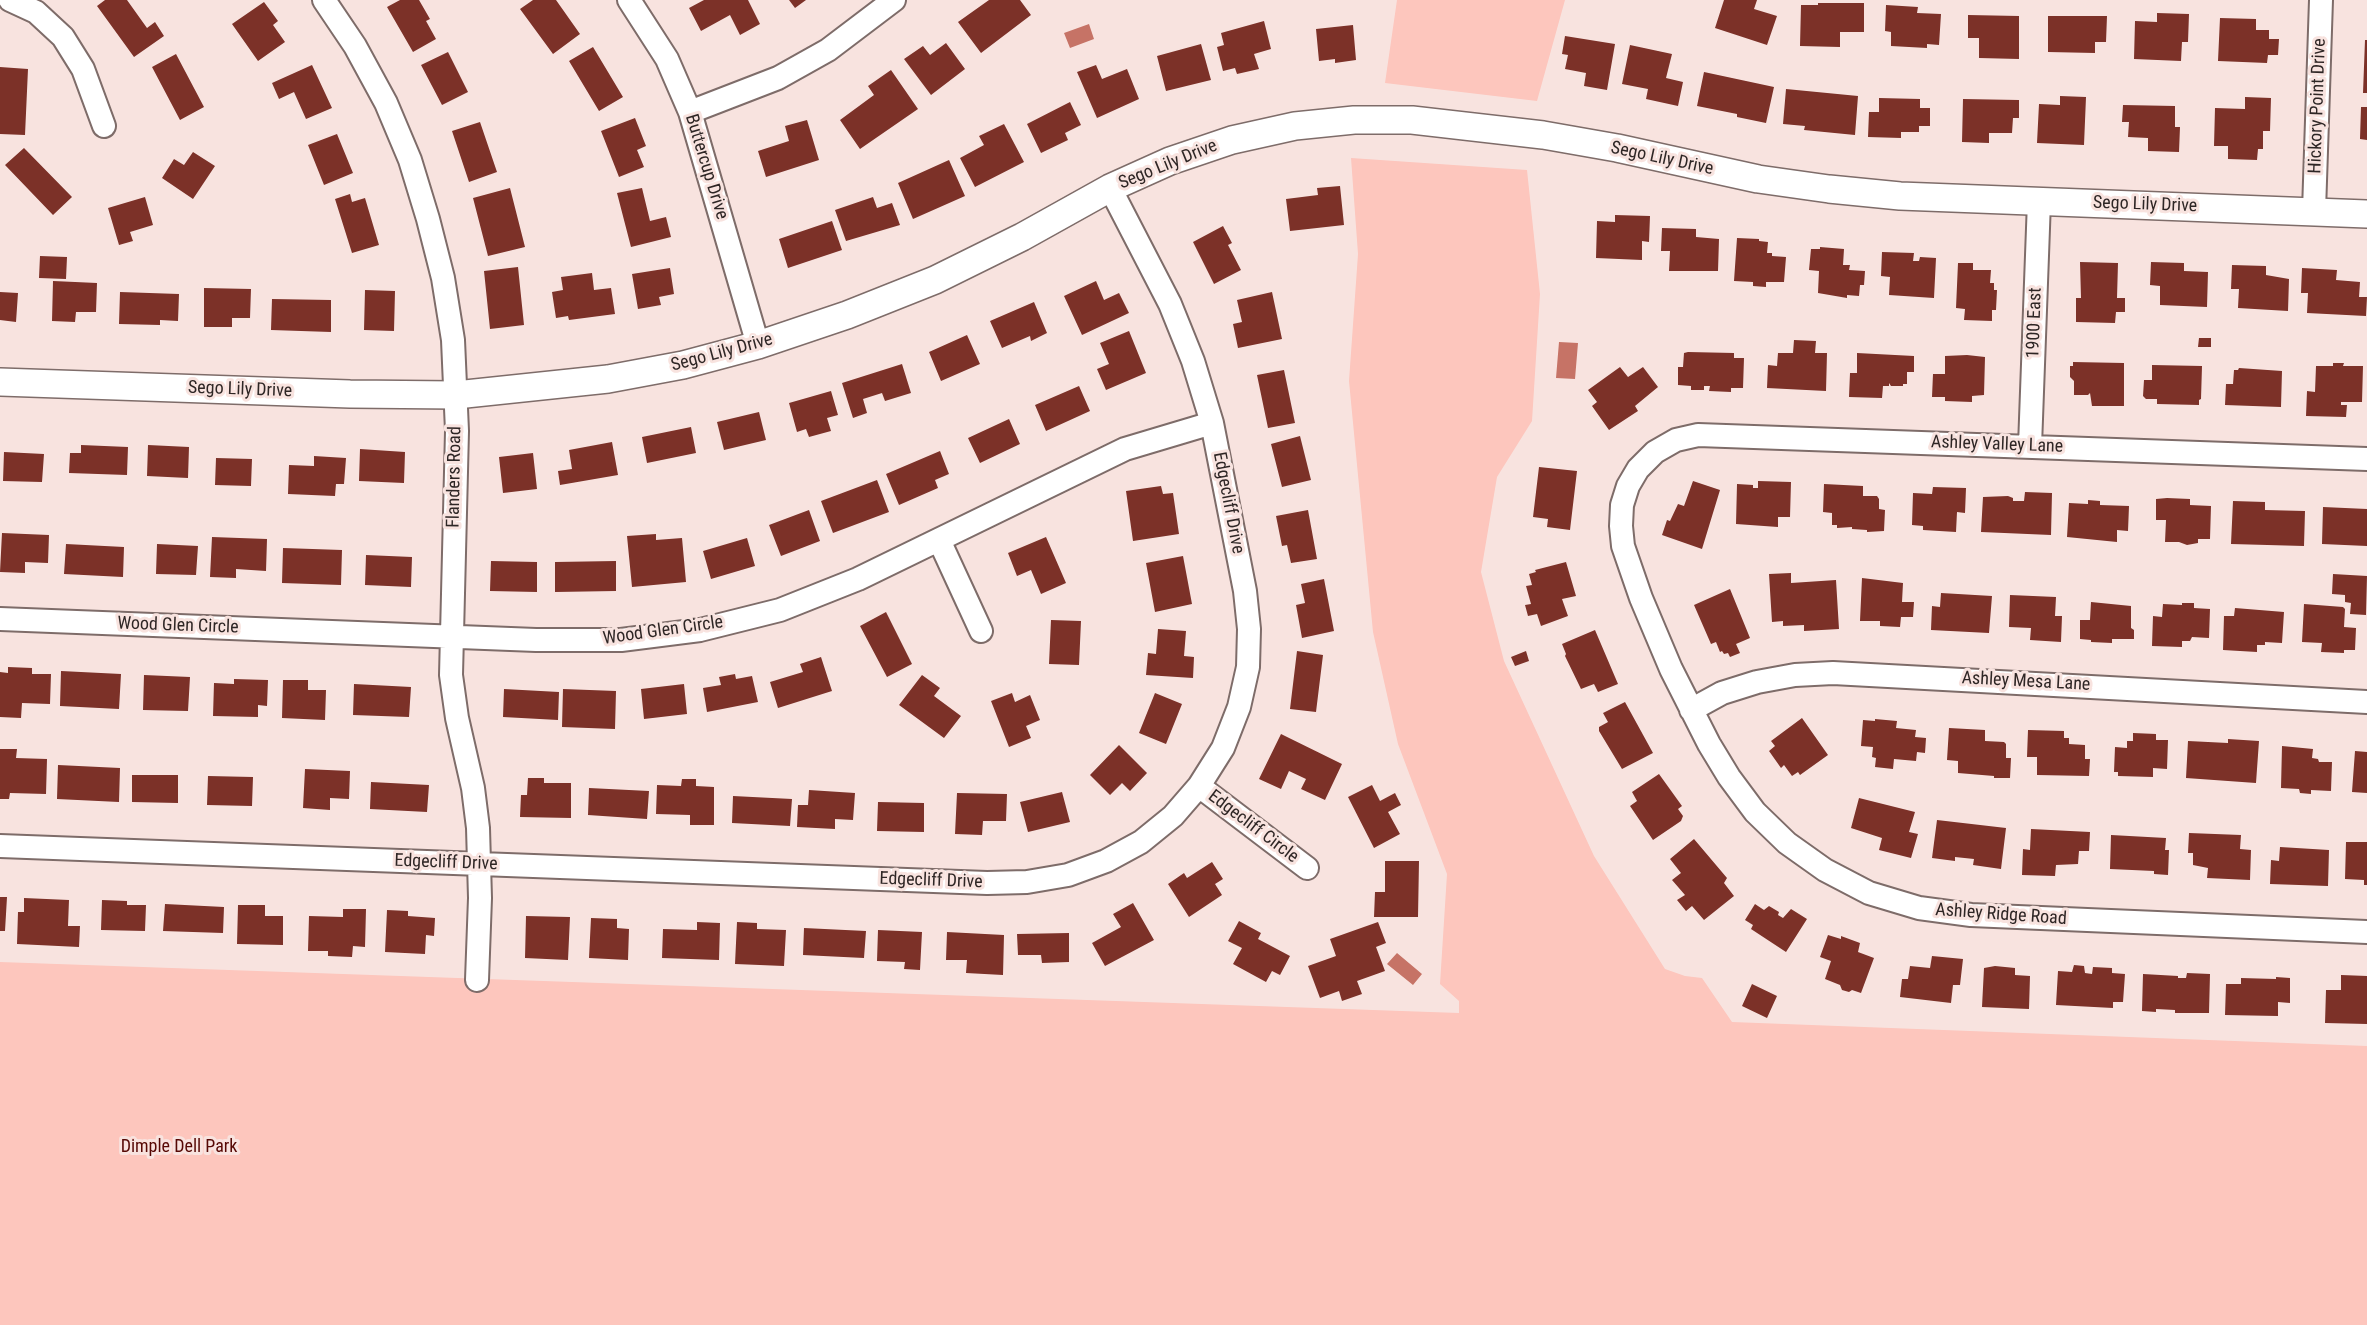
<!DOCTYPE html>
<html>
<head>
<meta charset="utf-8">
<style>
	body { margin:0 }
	canvas { display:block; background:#f8e3df }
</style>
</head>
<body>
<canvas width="2367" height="1325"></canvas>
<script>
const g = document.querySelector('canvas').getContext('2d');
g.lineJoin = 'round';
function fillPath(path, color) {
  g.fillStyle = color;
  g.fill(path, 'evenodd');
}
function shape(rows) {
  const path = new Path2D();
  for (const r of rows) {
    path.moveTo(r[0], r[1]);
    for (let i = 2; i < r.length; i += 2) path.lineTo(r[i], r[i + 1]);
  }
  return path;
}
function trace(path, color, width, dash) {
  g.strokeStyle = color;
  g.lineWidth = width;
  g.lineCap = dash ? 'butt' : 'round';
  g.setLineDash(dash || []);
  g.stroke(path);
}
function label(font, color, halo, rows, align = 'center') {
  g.font = font + ' "Roboto Condensed",sans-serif';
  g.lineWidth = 6;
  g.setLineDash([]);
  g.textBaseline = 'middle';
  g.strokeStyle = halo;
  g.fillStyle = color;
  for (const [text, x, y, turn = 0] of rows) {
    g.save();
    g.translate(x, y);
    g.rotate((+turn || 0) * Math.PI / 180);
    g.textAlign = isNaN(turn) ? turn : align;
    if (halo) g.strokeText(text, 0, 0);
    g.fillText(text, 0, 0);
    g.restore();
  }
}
const green = shape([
	[1397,0,1565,0,1537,101,1385,83],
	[1351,158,1527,170,1540,294,1532,421,1497,477,1481,572,1504,661,1594,856,1665,969,1685,976,1702,978,1732,1022,2367,1046,2367,1325,0,1325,0,962,1459,1013,1459,1001,1440,984,1447,874,1398,744,1373,632,1349,381,1358,254]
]);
const water = shape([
	[1089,24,1094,39,1070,48,1064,33],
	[1559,342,1578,343,1575,379,1556,378],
	[1397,953,1422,974,1413,985,1387,964]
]);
const building = shape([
	[105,0,127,0,147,28,155,22,164,36,134,57,97,6],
	[400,0,419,0,430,19,426,21,436,39,413,52,387,7],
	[533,0,556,0,580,34,553,54,520,9],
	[704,0,748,0,760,24,740,35,730,15,701,31,689,8],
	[789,0,806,0,795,8],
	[989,0,1020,0,1031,15,981,53,958,22],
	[1724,0,1757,0,1754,9,1777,16,1767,45,1715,28],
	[264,2,278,21,273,25,285,42,258,61,232,24],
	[1818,3,1864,3,1864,32,1840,32,1840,47,1800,46,1801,5,1818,5],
	[1886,5,1918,7,1917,13,1941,14,1939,45,1927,44,1927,48,1891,46,1891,32,1885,31],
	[2157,13,2189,14,2188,42,2182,42,2181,61,2134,59,2135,21,2157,22],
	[1968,15,2019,16,2019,59,1979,58,1979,38,1968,38],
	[2048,16,2107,16,2106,42,2095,42,2095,53,2048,52],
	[2220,18,2256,19,2256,30,2269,30,2269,39,2279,39,2278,55,2268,55,2267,63,2218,61],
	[1264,21,1271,49,1254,54,1259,69,1237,74,1235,68,1223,71,1217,47,1224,45,1221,33],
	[1353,25,1356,60,1335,63,1335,59,1319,61,1316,29],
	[1565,36,1615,44,1607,90,1584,86,1586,73,1565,69,1568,55,1562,54],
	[2365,40,2367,40,2367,93,2363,93],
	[946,43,965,69,931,95,904,59,923,46,930,55],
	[1201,44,1211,80,1166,91,1157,56],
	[1630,45,1672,54,1666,78,1683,82,1678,106,1646,99,1648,89,1622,84],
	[593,47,623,97,599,111,569,61],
	[448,52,468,92,442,105,421,65],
	[176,54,204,107,180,120,152,67],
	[312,65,332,108,306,119,294,92,279,99,272,83],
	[1096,65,1102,79,1127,69,1139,99,1097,118,1077,72],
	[0,67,28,69,25,135,0,134],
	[891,70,918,109,860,149,840,120,874,95,868,86],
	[1704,72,1774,87,1766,123,1737,117,1737,114,1697,106],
	[1786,89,1858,96,1855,135,1804,130,1805,126,1783,124],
	[2060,96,2086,97,2084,145,2037,143,2039,104,2060,105],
	[2245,97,2271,98,2270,131,2263,131,2263,149,2258,149,2257,160,2228,159,2228,146,2214,146,2215,108,2245,109],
	[1879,98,1920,99,1920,108,1930,108,1930,126,1919,126,1919,132,1901,132,1901,138,1868,137,1869,112,1879,112],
	[1963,99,2019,100,2019,118,2013,118,2012,133,1989,133,1989,143,1962,142],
	[1070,102,1081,125,1065,133,1068,140,1041,153,1027,124],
	[2123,105,2175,106,2175,127,2180,127,2179,152,2148,151,2148,138,2128,137,2129,122,2122,122],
	[2361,107,2367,107,2367,140,2360,139],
	[635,118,646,146,637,150,644,167,619,177,601,131],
	[807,120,819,160,766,177,758,151,789,141,785,126],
	[480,122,497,172,469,182,452,131],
	[1004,124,1024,162,975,187,960,158,984,145,979,136],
	[337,134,353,173,324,185,308,145],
	[24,148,72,197,53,215,5,165],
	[193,152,215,166,193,199,162,178,174,159,184,165],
	[949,160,965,196,913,219,898,183],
	[1340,186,1344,225,1290,231,1286,199,1318,195,1317,188],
	[510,188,525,247,488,256,473,198],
	[642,188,650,221,666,217,671,237,631,247,617,193],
	[350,194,352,202,365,198,379,245,352,253,335,199],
	[145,197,153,225,130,232,133,241,119,245,108,208],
	[873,197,877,208,892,203,900,225,846,241,835,210],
	[1615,215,1650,216,1649,242,1642,241,1642,260,1596,258,1597,221,1615,222],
	[832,221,842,250,788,268,779,239],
	[1223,226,1232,243,1228,245,1241,270,1214,284,1193,242],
	[1662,228,1696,229,1696,237,1719,239,1718,271,1669,271,1670,251,1661,251],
	[1737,238,1759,239,1759,241,1768,242,1767,253,1772,253,1772,256,1786,257,1784,282,1766,282,1766,287,1753,286,1753,282,1734,281],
	[1820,247,1844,249,1843,265,1850,265,1849,270,1865,271,1864,285,1860,285,1859,296,1847,295,1847,298,1818,293,1819,271,1809,270,1811,249,1820,249],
	[1882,252,1914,253,1913,261,1919,261,1920,257,1936,258,1934,298,1889,295,1890,277,1881,276],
	[40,256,67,257,66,279,39,278],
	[2080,262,2118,263,2117,298,2125,298,2125,312,2116,312,2115,323,2076,322,2076,298,2081,298],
	[2151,262,2184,263,2184,271,2208,272,2207,307,2160,305,2160,286,2150,285],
	[1958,263,1973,263,1973,270,1991,270,1990,283,1994,283,1994,290,1997,290,1996,310,1992,310,1992,321,1964,320,1965,309,1956,308],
	[2232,265,2266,266,2266,275,2289,279,2288,311,2238,308,2239,289,2231,289],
	[518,267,524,325,490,329,484,271],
	[670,268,674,294,659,297,661,305,638,309,632,274],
	[2302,268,2337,270,2336,280,2360,282,2359,297,2367,297,2366,316,2307,313,2308,293,2301,293],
	[592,273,594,290,611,288,615,314,569,320,568,316,556,318,552,292,563,290,561,277],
	[53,281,97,283,96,312,76,312,75,322,52,321],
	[1096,281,1104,300,1119,293,1129,313,1082,335,1064,296],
	[204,288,251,289,250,318,232,318,232,327,204,327],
	[365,290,395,291,394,331,364,330],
	[0,292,18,293,16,322,0,320],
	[120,292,179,294,178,321,160,320,160,325,119,324],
	[1272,292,1282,339,1238,348,1233,324,1242,322,1237,300],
	[272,299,331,300,331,332,271,330],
	[1034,302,1047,333,1031,341,1030,336,1002,348,990,321],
	[1129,331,1146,373,1106,390,1097,369,1109,364,1100,343],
	[967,335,980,364,941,381,929,352],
	[2199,338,2211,338,2211,347,2198,347],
	[1794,340,1816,341,1815,353,1827,353,1826,391,1767,388,1768,365,1777,366,1778,353,1793,353],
	[1688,352,1734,353,1734,358,1744,358,1743,388,1731,388,1731,392,1709,391,1710,386,1704,386,1704,390,1691,390,1691,386,1678,385,1678,367,1683,367,1684,353],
	[1857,353,1914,356,1914,372,1907,372,1907,384,1903,384,1903,386,1891,386,1889,383,1889,386,1883,386,1882,398,1849,397,1850,373,1857,373],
	[1967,355,1985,357,1984,395,1972,396,1972,402,1945,401,1945,397,1932,397,1933,374,1945,374,1945,356],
	[2073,362,2124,363,2124,406,2092,406,2090,393,2088,395,2074,395,2074,381,2070,377,2070,366,2073,366],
	[2333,363,2344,363,2343,366,2363,366,2362,402,2341,402,2341,405,2347,405,2346,417,2306,416,2307,391,2315,392,2316,366,2333,366],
	[902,364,911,393,885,401,882,393,863,399,867,413,853,418,842,383],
	[2152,365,2202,366,2201,399,2199,400,2199,405,2157,404,2157,399,2146,399,2143,396,2144,380,2152,380],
	[1620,367,1628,377,1643,367,1658,387,1635,406,1638,411,1609,430,1592,406,1597,402,1588,390],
	[2239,368,2282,371,2281,407,2225,405,2226,384,2233,384,2234,370,2238,370],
	[1284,370,1295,423,1268,428,1257,375],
	[1079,386,1090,411,1046,431,1035,405],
	[831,391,838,415,827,418,831,431,809,437,806,429,797,432,789,403],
	[759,412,766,440,724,450,717,422],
	[1009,419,1020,444,980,463,968,438],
	[691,427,696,453,647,463,642,437],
	[1300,436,1311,480,1282,487,1271,444],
	[612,442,618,475,560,485,558,471,572,469,569,450],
	[81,445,128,447,127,475,69,473,70,453,81,453],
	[148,445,189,447,188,478,147,476],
	[360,449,405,452,404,483,359,481],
	[940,451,949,474,935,480,938,488,899,505,886,474],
	[4,452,44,454,42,482,3,481],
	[533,453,537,489,503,493,499,457],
	[314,456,346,458,344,484,336,484,335,496,288,494,289,465,314,466],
	[216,458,252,459,251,486,215,485],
	[1539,467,1577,471,1570,530,1547,527,1548,519,1533,517],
	[877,480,889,512,833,533,821,501],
	[1693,481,1720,490,1702,549,1662,535,1667,520,1670,521,1678,504,1684,506],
	[1758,481,1791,482,1790,517,1778,517,1778,527,1736,524,1737,484,1753,485,1753,488,1758,488],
	[1824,484,1863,486,1863,496,1877,496,1879,499,1879,509,1885,510,1884,531,1867,532,1867,530,1852,529,1852,527,1837,528,1837,525,1832,525,1832,513,1823,512],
	[1161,486,1163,494,1173,493,1179,534,1133,541,1126,491],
	[1933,487,1966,488,1965,513,1957,512,1956,532,1923,530,1923,526,1912,525,1913,493,1932,494],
	[2025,492,2052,493,2051,535,1981,532,1983,497,2008,496,2013,498,2013,501,2024,501],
	[2167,498,2190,499,2190,505,2211,506,2210,539,2198,539,2198,543,2187,545,2179,542,2165,542,2166,520,2156,520,2156,499],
	[2088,500,2100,501,2100,505,2129,506,2128,531,2117,530,2117,542,2067,537,2069,503,2088,504],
	[2233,501,2265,502,2265,510,2305,511,2304,546,2231,544],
	[2323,507,2367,509,2367,546,2322,544],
	[809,510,820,541,781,556,769,525],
	[1308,510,1317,559,1291,563,1287,545,1282,546,1276,516],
	[2,533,49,535,48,563,25,562,25,573,0,572],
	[656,534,656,540,682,538,686,582,632,587,627,536],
	[212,537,267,539,266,571,236,569,236,578,210,577],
	[1046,537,1066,583,1041,594,1031,570,1017,576,1008,553],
	[747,538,755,566,711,579,703,551],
	[66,544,124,547,123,577,64,574],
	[157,544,198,546,196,575,156,574],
	[283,548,342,550,341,585,282,583],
	[366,555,412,557,411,587,365,585],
	[1183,556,1192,604,1155,612,1146,563],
	[491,561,537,562,537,592,490,591],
	[616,561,616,591,555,592,555,562],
	[1566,562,1576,596,1562,599,1568,616,1541,626,1537,614,1528,616,1525,605,1531,604,1526,586,1532,585,1529,574,1536,572,1535,570],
	[1791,573,1791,583,1836,580,1839,629,1804,631,1804,625,1783,626,1783,621,1772,622,1769,574],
	[2333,574,2367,576,2366,615,2350,614,2351,603,2345,602,2345,595,2332,594],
	[1862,578,1903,583,1902,602,1914,602,1913,617,1901,617,1900,627,1880,626,1880,621,1860,621],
	[1324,579,1334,631,1302,638,1296,605,1305,603,1301,584],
	[1730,589,1750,638,1736,644,1740,653,1730,657,1728,653,1724,654,1722,651,1720,652,1716,642,1711,644,1694,605],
	[1941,593,1992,596,1989,633,1931,630,1932,606,1940,607],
	[2010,595,2056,597,2055,616,2062,616,2061,642,2030,640,2031,628,2009,627],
	[2091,602,2131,606,2131,628,2134,630,2134,639,2112,639,2112,643,2091,642,2091,640,2080,639,2080,620,2090,620],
	[2182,603,2194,603,2194,608,2210,609,2209,638,2192,637,2190,641,2182,641,2182,647,2152,646,2153,616,2162,617,2163,604,2182,605],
	[2304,604,2343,607,2345,609,2344,627,2356,628,2355,650,2344,650,2344,653,2321,652,2322,643,2302,642],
	[2235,608,2284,612,2282,643,2265,642,2265,645,2257,645,2257,652,2223,650,2224,616,2234,616],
	[886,612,912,664,887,677,860,626],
	[1051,620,1081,621,1079,665,1049,664],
	[1158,629,1186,631,1184,656,1194,657,1193,678,1146,675,1148,653,1156,654],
	[1595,630,1618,684,1598,692,1594,684,1581,689,1565,656,1566,654,1562,644],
	[1297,651,1323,655,1316,712,1290,709],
	[1526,651,1529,661,1515,666,1511,657],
	[821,657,832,691,778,708,770,682,803,672,800,664],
	[8,667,32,668,32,674,51,674,50,704,22,703,21,718,0,717,0,672,8,673],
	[61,671,121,674,119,709,60,706],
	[735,674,736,679,752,676,758,702,707,712,703,688,721,685,719,677],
	[144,675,190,677,188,711,143,710],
	[922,675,940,688,934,696,961,716,944,738,899,705],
	[234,679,268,680,267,706,258,705,258,717,213,716,214,683,234,684],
	[283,680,308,680,308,690,326,690,325,720,282,718],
	[354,684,411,687,409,717,353,715],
	[684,684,687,714,644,719,641,689],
	[504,689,559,692,558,720,503,717],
	[563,689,616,691,615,729,562,727],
	[1012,693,1015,702,1030,695,1040,720,1026,726,1031,738,1009,747,991,701],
	[1155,693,1182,704,1166,744,1139,733],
	[1625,702,1653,753,1622,769,1599,731,1599,727,1608,722,1603,713],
	[1802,718,1828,755,1800,775,1798,772,1792,776,1784,765,1781,768,1769,751,1775,746,1771,741],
	[1875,719,1897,721,1896,728,1916,730,1915,737,1926,738,1925,753,1917,752,1916,761,1894,759,1893,769,1875,767,1876,758,1872,757,1873,747,1861,746,1863,720,1875,721],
	[1949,728,1985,730,1985,741,2004,742,2006,744,2006,758,2011,758,2010,778,1994,778,1994,776,1958,773,1958,761,1947,760],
	[2028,730,2064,731,2064,738,2069,738,2069,744,2085,745,2085,759,2090,759,2089,776,2037,775,2037,757,2027,757],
	[2133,733,2156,734,2156,740,2168,740,2167,769,2153,768,2153,777,2118,776,2118,772,2114,772,2115,747,2127,748,2127,741,2133,741],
	[1281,734,1342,764,1325,800,1301,789,1306,779,1289,771,1281,789,1259,779],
	[2228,739,2259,741,2256,783,2186,778,2188,741,2228,743],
	[1119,745,1147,773,1130,791,1122,783,1110,795,1090,775],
	[2282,746,2313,749,2312,758,2318,759,2319,762,2332,762,2331,791,2311,790,2311,794,2300,793,2299,789,2281,788],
	[0,749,17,749,16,758,47,759,46,794,10,793,9,799,0,799],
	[2355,751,2367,752,2367,793,2352,792],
	[58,765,120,768,119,802,57,799],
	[305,769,350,771,349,799,330,798,330,810,303,808],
	[1659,774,1682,806,1678,809,1683,816,1681,821,1653,840,1630,806,1637,801,1632,792],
	[132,775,178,775,178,803,132,802],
	[208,776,253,777,252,806,207,805],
	[528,778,544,778,544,783,571,783,571,818,520,817,521,795,527,795],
	[682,779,696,779,696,786,714,787,714,825,690,825,690,815,656,814,657,785,681,786],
	[371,782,429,785,427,812,370,809],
	[1372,785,1380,801,1395,793,1401,805,1388,812,1400,834,1374,848,1348,797],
	[589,788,649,791,647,819,588,815],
	[809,790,855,793,853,820,835,819,835,829,797,827,798,805,808,805],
	[1062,792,1070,822,1028,832,1020,802],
	[957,793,1007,794,1006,821,983,821,982,835,955,834],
	[733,796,792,799,790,826,732,823],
	[1859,798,1915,812,1909,832,1918,834,1911,858,1879,850,1882,838,1851,828],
	[878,802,924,803,924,832,877,831],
	[1937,820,2006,828,2001,869,1973,865,1974,859,1955,857,1955,861,1932,858],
	[2031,829,2090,832,2089,851,2079,851,2078,864,2056,865,2055,876,2022,875,2023,849,2030,850],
	[2189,833,2241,835,2240,849,2251,850,2250,880,2207,878,2208,868,2193,865,2193,853,2188,853],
	[2111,835,2166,838,2165,850,2169,850,2168,875,2154,874,2154,871,2110,869],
	[1694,839,1727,878,1724,883,1734,896,1704,920,1692,906,1686,911,1677,900,1685,895,1672,880,1681,873,1670,859],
	[2346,842,2367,842,2367,885,2364,885,2364,880,2345,879],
	[2280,847,2329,850,2328,886,2270,884,2271,860,2279,861],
	[1385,861,1419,861,1418,917,1374,917,1375,892,1385,892],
	[1212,862,1223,879,1215,884,1222,895,1189,917,1168,884,1184,873,1187,878],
	[0,897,7,897,5,931,0,931],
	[24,898,69,900,68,926,80,926,79,947,17,944,18,912,24,912],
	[102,900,127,901,127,905,146,905,145,931,101,930],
	[1133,903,1154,940,1105,966,1092,943,1121,927,1113,914],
	[165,904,224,907,223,933,163,931],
	[1755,904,1764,910,1769,906,1779,912,1778,915,1783,918,1791,909,1807,919,1786,952,1751,929,1753,925,1745,920],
	[238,905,265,905,265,916,283,916,283,945,237,944],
	[343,909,366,909,365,947,353,946,352,957,328,956,328,951,308,951,309,916,343,917],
	[387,910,408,911,408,916,435,918,434,936,426,935,425,954,385,952],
	[526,916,570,917,568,960,525,958],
	[591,918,617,919,617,928,629,929,628,960,589,958],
	[1239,921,1261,933,1258,939,1290,956,1280,975,1272,971,1266,982,1233,964,1242,948,1228,941],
	[697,922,720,923,719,960,662,958,663,929,697,930],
	[737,922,757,923,757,929,786,930,784,966,735,964],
	[1378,922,1386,943,1376,947,1385,971,1357,981,1362,994,1342,1001,1339,991,1320,998,1308,966,1336,956,1330,939],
	[804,928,866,931,864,958,803,955],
	[878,930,922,932,920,970,904,969,905,962,877,961],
	[947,932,1004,935,1003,975,966,973,967,960,946,960],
	[1069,933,1069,962,1042,963,1041,955,1018,955,1017,934],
	[1828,935,1841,939,1841,936,1860,943,1858,952,1874,958,1861,993,1852,990,1849,992,1842,990,1840,985,1825,979,1831,961,1820,957],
	[1932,956,1963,959,1960,985,1953,985,1951,1003,1900,997,1902,979,1908,979,1910,966,1930,968],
	[2074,965,2084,966,2085,973,2092,974,2093,967,2112,968,2112,973,2125,974,2123,1002,2113,1002,2113,1008,2056,1005,2058,971,2072,972],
	[1995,966,2015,968,2015,975,2030,976,2029,1009,1982,1007,1984,968],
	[2187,973,2210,974,2209,1013,2175,1013,2175,1010,2156,1009,2156,1012,2142,1011,2143,974,2178,976,2178,978,2186,978],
	[2341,975,2367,976,2367,1024,2325,1023,2326,990,2341,990],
	[2276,977,2290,978,2290,1003,2278,1002,2278,1016,2225,1015,2226,984,2241,984,2241,978,2276,979],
	[1752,984,1777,996,1767,1018,1742,1006]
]);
const minor = shape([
	[10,0,36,12,63,37,83,69,104,126],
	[324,0,355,46,386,103,410,160,428,219,443,278,453,340,457,431,451,675,457,718,473,788,478,828,480,898,477,980],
	[629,0,667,59,690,112,758,345],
	[690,112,778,78,828,50,894,0],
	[2314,211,2321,0],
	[2030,446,2039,201],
	[2367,459,1698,435,1676,440,1655,452,1638,469,1628,486,1622,505,1621,526,1623,546,1641,598,1671,669,1709,744,1729,777,1755,812,1787,843,1825,870,1869,893,1919,908,1971,915,2367,932],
	[939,540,981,631],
	[0,619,536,640,621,640,700,630,780,610,858,579,1125,449,1212,423],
	[1691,710,1722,693,1757,682,1795,675,1833,673,2367,702],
	[1199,786,1307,868],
	[0,846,987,883,1027,882,1068,875,1106,861,1141,842,1173,816,1199,786,1223,748,1239,707,1248,667,1249,629,1245,591,1212,423,1193,361,1170,304,1110,188]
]);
const tertiary = shape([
	[0,382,350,394,456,395,608,379,683,365,758,345,847,315,935,280,1022,237,1110,188,1170,161,1232,140,1295,126,1354,120,1412,120,1543,135,1617,148,1758,179,1829,189,1900,196,2367,214]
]);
const streetNames = [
	["Hickory Point Drive",2318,106,-88],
	["Sego Lily Drive",1662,159,12],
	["Sego Lily Drive",1168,165,-22],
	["Buttercup Drive",706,167,73],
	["Sego Lily Drive",2145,205,2],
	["1900 East",2035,323,-88],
	["Sego Lily Drive",722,353,-15],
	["Sego Lily Drive",240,390,2],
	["Ashley Valley Lane",1997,445,2],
	["Flanders Road",455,477,-89],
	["Edgecliff Drive",1228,503,79],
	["Wood Glen Circle",178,626,2],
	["Wood Glen Circle",663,631,-8],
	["Ashley Mesa Lane",2026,682,3],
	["Edgecliff Circle",1253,827,37],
	["Edgecliff Drive",446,863,2],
	["Edgecliff Drive",931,881,2],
	["Ashley Ridge Road",2001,915,4]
];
const parkNames = [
	["Dimple Dell Park",179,1147]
];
fillPath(green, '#fdc6bd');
fillPath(water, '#c67366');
fillPath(building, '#7c3128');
trace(minor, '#7e6c69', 26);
trace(tertiary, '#7e6c69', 30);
trace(minor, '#fff', 22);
trace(tertiary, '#fff', 27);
label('18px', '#2e2625', '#f8e3df', streetNames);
label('18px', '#560804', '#f8e3df', parkNames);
</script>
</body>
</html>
